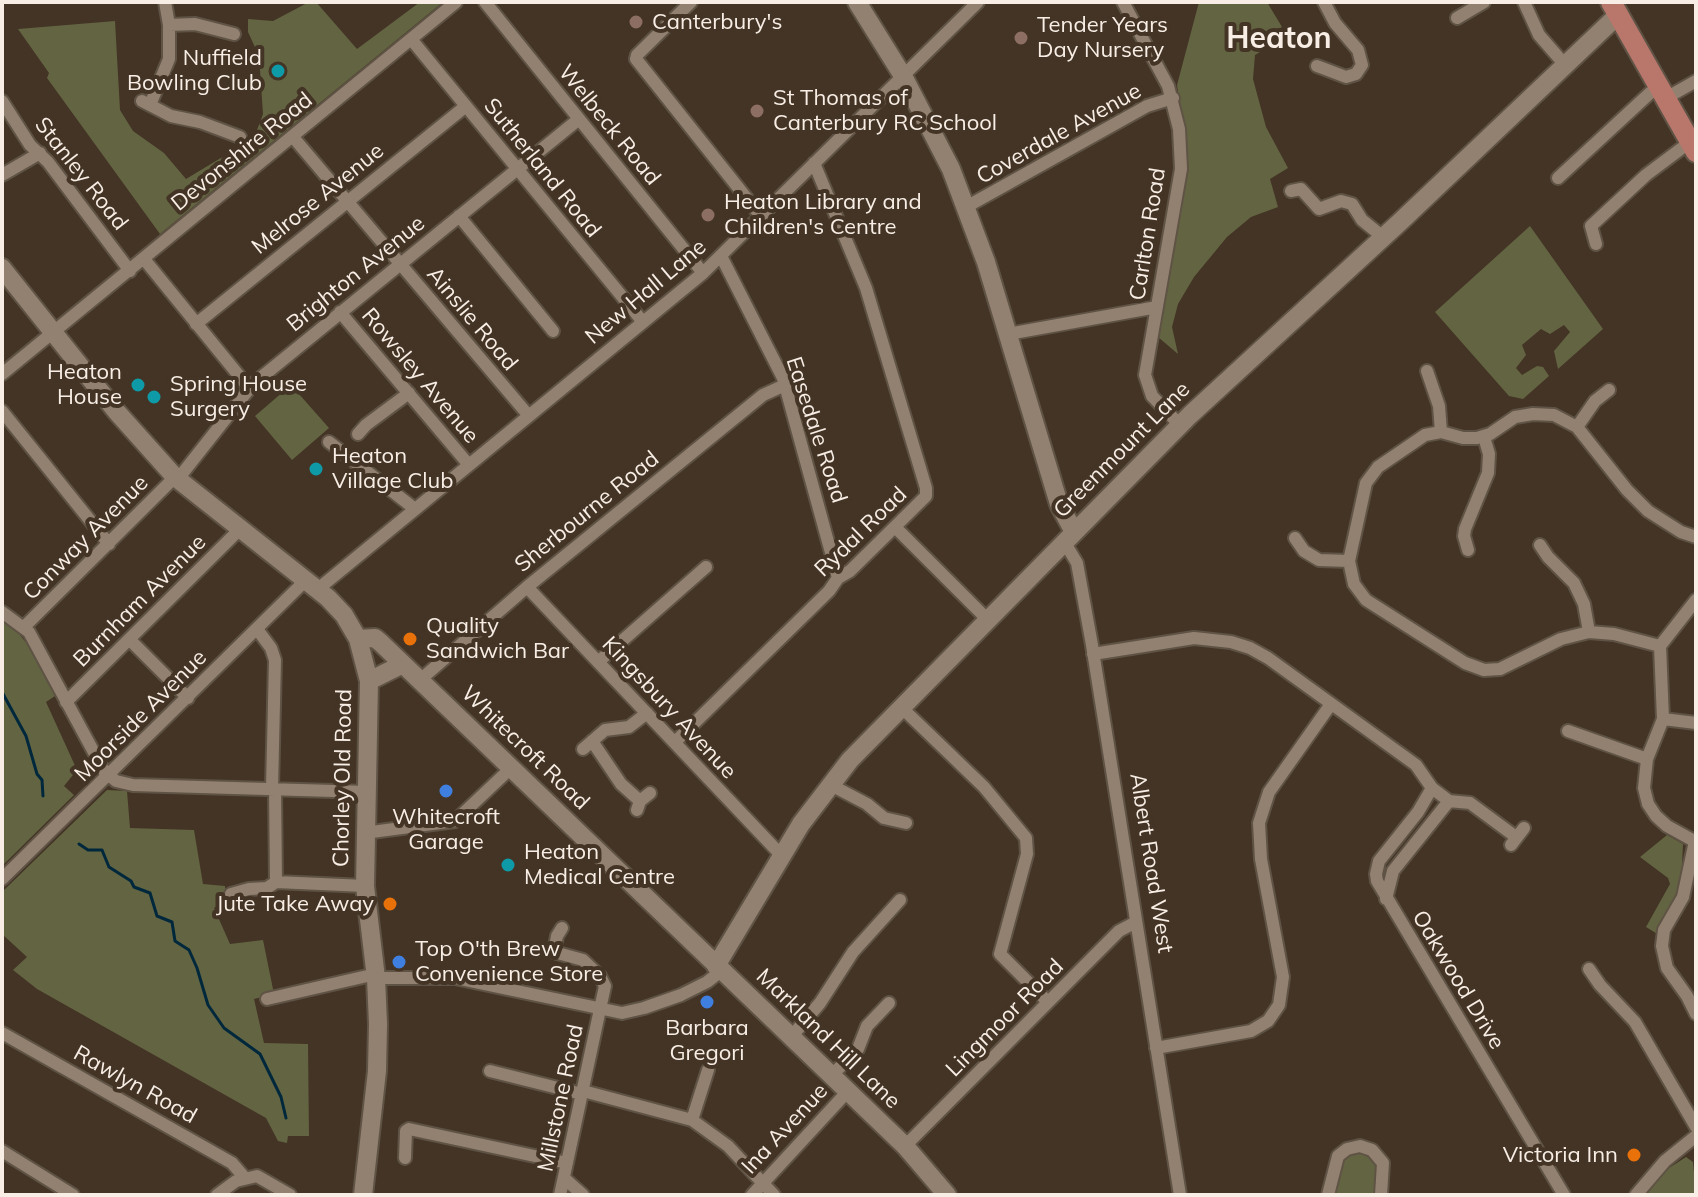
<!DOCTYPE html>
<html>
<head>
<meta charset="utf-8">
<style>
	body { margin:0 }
	#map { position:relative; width:1698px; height:1197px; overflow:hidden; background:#433425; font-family:Mulish,sans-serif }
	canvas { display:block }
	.frame { position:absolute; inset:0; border:4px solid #f8eee5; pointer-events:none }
</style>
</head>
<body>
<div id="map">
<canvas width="1698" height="1197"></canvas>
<div class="frame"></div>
</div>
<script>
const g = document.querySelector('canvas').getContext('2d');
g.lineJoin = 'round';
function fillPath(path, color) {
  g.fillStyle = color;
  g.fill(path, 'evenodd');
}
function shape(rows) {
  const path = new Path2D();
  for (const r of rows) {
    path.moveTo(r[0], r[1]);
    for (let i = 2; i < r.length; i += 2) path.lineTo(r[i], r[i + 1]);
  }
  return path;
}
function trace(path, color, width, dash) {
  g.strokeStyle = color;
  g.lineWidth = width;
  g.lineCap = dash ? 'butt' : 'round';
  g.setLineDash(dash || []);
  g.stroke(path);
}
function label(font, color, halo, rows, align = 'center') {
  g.font = font + ' Mulish,sans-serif';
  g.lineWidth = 8;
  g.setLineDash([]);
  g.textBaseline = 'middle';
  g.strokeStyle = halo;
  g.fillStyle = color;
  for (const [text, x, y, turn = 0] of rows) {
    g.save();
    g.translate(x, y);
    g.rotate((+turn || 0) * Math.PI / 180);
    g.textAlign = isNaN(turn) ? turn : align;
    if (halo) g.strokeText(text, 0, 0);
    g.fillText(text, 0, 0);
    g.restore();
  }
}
const green = shape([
	[309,2,316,2,357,49,420,2,443,2,160,234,47,78,49,73,18,29,115,21,120,110,133,131,164,153,186,179,254,138,263,114,259,56,248,32,248,19,273,21],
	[1199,2,1267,2,1282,27,1273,32,1268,47,1255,55,1253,79,1266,127,1288,168,1270,179,1278,207,1251,217,1227,237,1194,277,1178,304,1172,327,1178,354,1158,337,1185,173,1184,133,1177,85],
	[1530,226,1603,329,1558,369,1554,351,1570,332,1564,325,1550,334,1541,329,1522,345,1526,355,1516,368,1522,375,1537,366,1543,367,1549,376,1523,399,1509,396,1435,312],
	[291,385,329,428,292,460,255,416],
	[2,619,12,625,28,645,55,696,46,702,77,770,64,786,74,795,2,866],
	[107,790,127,791,130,828,194,830,203,884,225,886,226,900,214,908,230,944,263,940,274,994,254,999,264,1043,308,1044,309,1136,288,1136,287,1143,278,1141,266,1118,37,989,13,970,27,957,2,934,2,892],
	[1667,835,1683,844,1682,866,1685,867,1681,888,1659,935,1646,927,1670,884,1668,878,1640,857],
	[1351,1152,1365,1152,1379,1164,1377,1195,1332,1195,1341,1159],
	[1686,1157,1693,1162,1696,1195,1644,1195,1669,1168]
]);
const stream = shape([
	[2,692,26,736,37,774,42,780,43,796],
	[79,844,88,850,102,850,109,867,131,881,134,887,150,893,157,916,172,922,175,941,189,950,197,968,208,1005,224,1028,260,1054,281,1097,286,1118]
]);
const street = shape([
	[485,2,703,273],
	[691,2,637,55,636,59,760,215],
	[1123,2,1168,86,1179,129,1181,169,1145,375,1152,396,1180,425],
	[1524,2,1539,35,1566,66],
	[1457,18,1484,2],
	[169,25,195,24,234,34],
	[411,39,643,322],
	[1317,66,1346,77,1356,74,1362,65,1358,50,1335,23,1324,2],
	[1666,98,1696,81],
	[2,101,30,145,48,162,130,271],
	[142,101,171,116,200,122,240,137],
	[150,105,169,59,169,25,165,2],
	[293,137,529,416],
	[2,175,40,153],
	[1558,178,1650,93,1660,87],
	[1291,191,1301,189,1319,209,1341,201,1352,204,1362,220,1383,237],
	[966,207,1147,106,1173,98],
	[459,216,553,331],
	[1596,244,1591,226,1646,175,1690,142],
	[721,256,783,378,838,578],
	[144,259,249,388],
	[340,312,469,465],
	[196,324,466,106],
	[1008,334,1157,307],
	[1427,371,1439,406,1441,432],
	[2,374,456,2],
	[2,411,109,544],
	[1577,427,1595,401,1609,390],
	[358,434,366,425,409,393],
	[329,442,415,509],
	[178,479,253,384,579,119],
	[896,528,989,621],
	[1295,538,1304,551,1319,560,1349,561],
	[1065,543,1077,563,1092,645,1180,1195],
	[1540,545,1548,557,1574,583,1584,604,1589,632],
	[1468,550,1464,536,1465,529,1488,473,1489,454,1484,437],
	[527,587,782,856],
	[318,589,703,273,978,2],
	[1696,600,1660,646,1663,719,1647,759,1644,788,1648,804,1656,816,1667,826,1696,842],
	[2,612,29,632,104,771,116,781,133,785,367,792],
	[25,626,175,477],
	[257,629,271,648,275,660,272,789],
	[130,640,188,698],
	[1660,646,1614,634,1589,632,1561,639,1500,669,1484,670,1465,663,1366,600,1354,584,1349,561,1366,483,1378,467,1425,435,1441,432,1463,438,1477,438,1490,434,1515,417,1533,414,1554,415,1577,427,1627,490,1648,511,1681,532,1696,537],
	[1093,654,1194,638,1231,642,1250,648,1268,658,1416,765,1432,788,1449,801,1470,803,1516,837],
	[598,662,706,567],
	[420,680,527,587,763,395,785,385],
	[66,702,240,529],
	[901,707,984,787,1026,838,1027,854,1000,954,1048,1002],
	[1663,719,1696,723],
	[1568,731,1647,759],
	[592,741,621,784,640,801],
	[675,742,829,591,838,578,850,571,926,496,926,488,866,288,814,163],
	[583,749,605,730,629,727,647,713],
	[829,784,867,804,884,818,906,823],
	[1432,788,1418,812,1379,861,1376,874,1377,881,1564,1195],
	[275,789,276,882],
	[637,810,640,801,650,793],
	[364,833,455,821,511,768],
	[1695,841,1683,897,1664,930,1662,946,1667,968,1687,996,1696,1014],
	[1511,845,1524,828],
	[2,879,306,580],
	[276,882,365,886],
	[231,894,249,889,267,888,276,882],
	[1386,899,1393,871,1449,801],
	[1589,969,1600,985,1635,1022,1696,1127],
	[376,978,455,978,622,1013,644,1008,681,995,707,982,721,971],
	[267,999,376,974],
	[2,1033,232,1163,244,1177],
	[792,1036,820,1003,853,952,900,900],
	[1156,1048,1251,1031,1268,1021,1279,1005,1283,977,1261,859,1259,823,1269,792,1331,704],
	[490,1071,582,1094],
	[832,1075,858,1049,867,1026,889,1003],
	[583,1091,692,1120,728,1146,774,1195],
	[692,1120,708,1070],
	[905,1146,1119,931,1136,922],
	[2,1151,73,1195],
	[405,1158,406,1131,409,1129,567,1163],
	[564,1178,583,1195],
	[217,1195,236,1181,257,1176,290,1195],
	[560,1195,605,986,600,976,583,960,554,952,557,936,562,928],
	[752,1195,848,1091],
	[1328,1195,1338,1156,1347,1149,1360,1146,1372,1150,1383,1163,1381,1195],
	[1636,1195,1665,1161,1696,1136]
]);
const secondary = shape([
	[857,2,903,76,951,169,986,262,1059,504,1074,532],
	[2,268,116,411,175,477,328,598,344,615,358,639,369,681,365,886,376,978,378,1024,377,1071,363,1195],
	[358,639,375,638,381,643,905,1146,947,1195],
	[369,681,403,664],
	[716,966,801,824,850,760,1190,415,1401,221,1618,15]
]);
const primary = shape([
	[1611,2,1696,152]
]);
const markers = [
	[636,22,8,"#8d6e63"],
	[1021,38,8,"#8d6e63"],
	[278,71,8,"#0f9aa8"],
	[757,111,8,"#8d6e63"],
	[708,215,8,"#8d6e63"],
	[138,385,8,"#0f9aa8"],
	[154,397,8,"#0f9aa8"],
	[316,469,8,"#0f9aa8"],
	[410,639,8,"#e8710a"],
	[446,791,8,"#3f7fe0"],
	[508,865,8,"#0f9aa8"],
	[390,904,8,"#e8710a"],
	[399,962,8,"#3f7fe0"],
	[707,1002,8,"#3f7fe0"],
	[1634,1155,8,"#e8710a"]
];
const poiNames = [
	["Canterbury's",652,22],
	["Tender Years",1037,25],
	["Day Nursery",1037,50],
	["Nuffield",262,58,"right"],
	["Bowling Club",262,83,"right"],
	["St Thomas of",773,98],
	["Canterbury RC School",773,123],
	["Heaton Library and",724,202],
	["Children's Centre",724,227],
	["Heaton",122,372,"right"],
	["House",122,397,"right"],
	["Spring House",170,384],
	["Surgery",170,409],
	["Heaton",332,456],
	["Village Club",332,481],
	["Quality",426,626],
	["Sandwich Bar",426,651],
	["Whitecroft",446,817,"center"],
	["Garage",446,842,"center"],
	["Heaton",524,852],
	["Medical Centre",524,877],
	["Jute Take Away",374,904,"right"],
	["Top O'th Brew",415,949],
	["Convenience Store",415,974],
	["Barbara",707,1028,"center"],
	["Gregori",707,1053,"center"],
	["Victoria Inn",1618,1155,"right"]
];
const streetNames = [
	["Welbeck Road",609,125,51],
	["Coverdale Avenue",1059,134,-29],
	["Devonshire Road",242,152,-39],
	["Sutherland Road",542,168,51],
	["Stanley Road",81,174,52],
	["Melrose Avenue",318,199,-39],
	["Carlton Road",1148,234,-81],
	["Brighton Avenue",356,274,-39],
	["New Hall Lane",646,292,-40],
	["Ainslie Road",472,319,50],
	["Rowsley Avenue",420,376,50],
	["Easedale Road",816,430,72],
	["Greenmount Lane",1122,450,-45],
	["Sherbourne Road",587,512,-39],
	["Rydal Road",861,532,-44],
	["Conway Avenue",86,538,-45],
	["Burnham Avenue",140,601,-45],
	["Kingsbury Avenue",669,708,47],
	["Moorside Avenue",141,716,-45],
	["Whitecroft Road",525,748,44],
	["Chorley Old Road",343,778,-89],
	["Albert Road West",1151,863,81],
	["Oakwood Drive",1458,980,59],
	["Lingmoor Road",1005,1018,-45],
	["Markland Hill Lane",828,1039,44],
	["Rawlyn Road",135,1085,29],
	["Millstone Road",561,1098,-78],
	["Ina Avenue",785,1129,-47]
];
const districtNames = [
	["Heaton",1279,39]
];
fillPath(green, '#636442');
trace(stream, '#00283c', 3);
trace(street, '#5f5345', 16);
trace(secondary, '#5f5345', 22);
trace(primary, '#5f5345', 24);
trace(street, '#928170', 12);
trace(secondary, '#928170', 18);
trace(primary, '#b9776c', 20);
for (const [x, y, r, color] of markers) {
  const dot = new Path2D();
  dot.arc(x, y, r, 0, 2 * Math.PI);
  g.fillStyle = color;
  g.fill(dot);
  trace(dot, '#433425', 3);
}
label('22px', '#f8eee5', '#433425', poiNames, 'left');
label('22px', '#f8eee5', '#433425', streetNames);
label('bold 30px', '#f8eee5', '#433425', districtNames);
</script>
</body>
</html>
